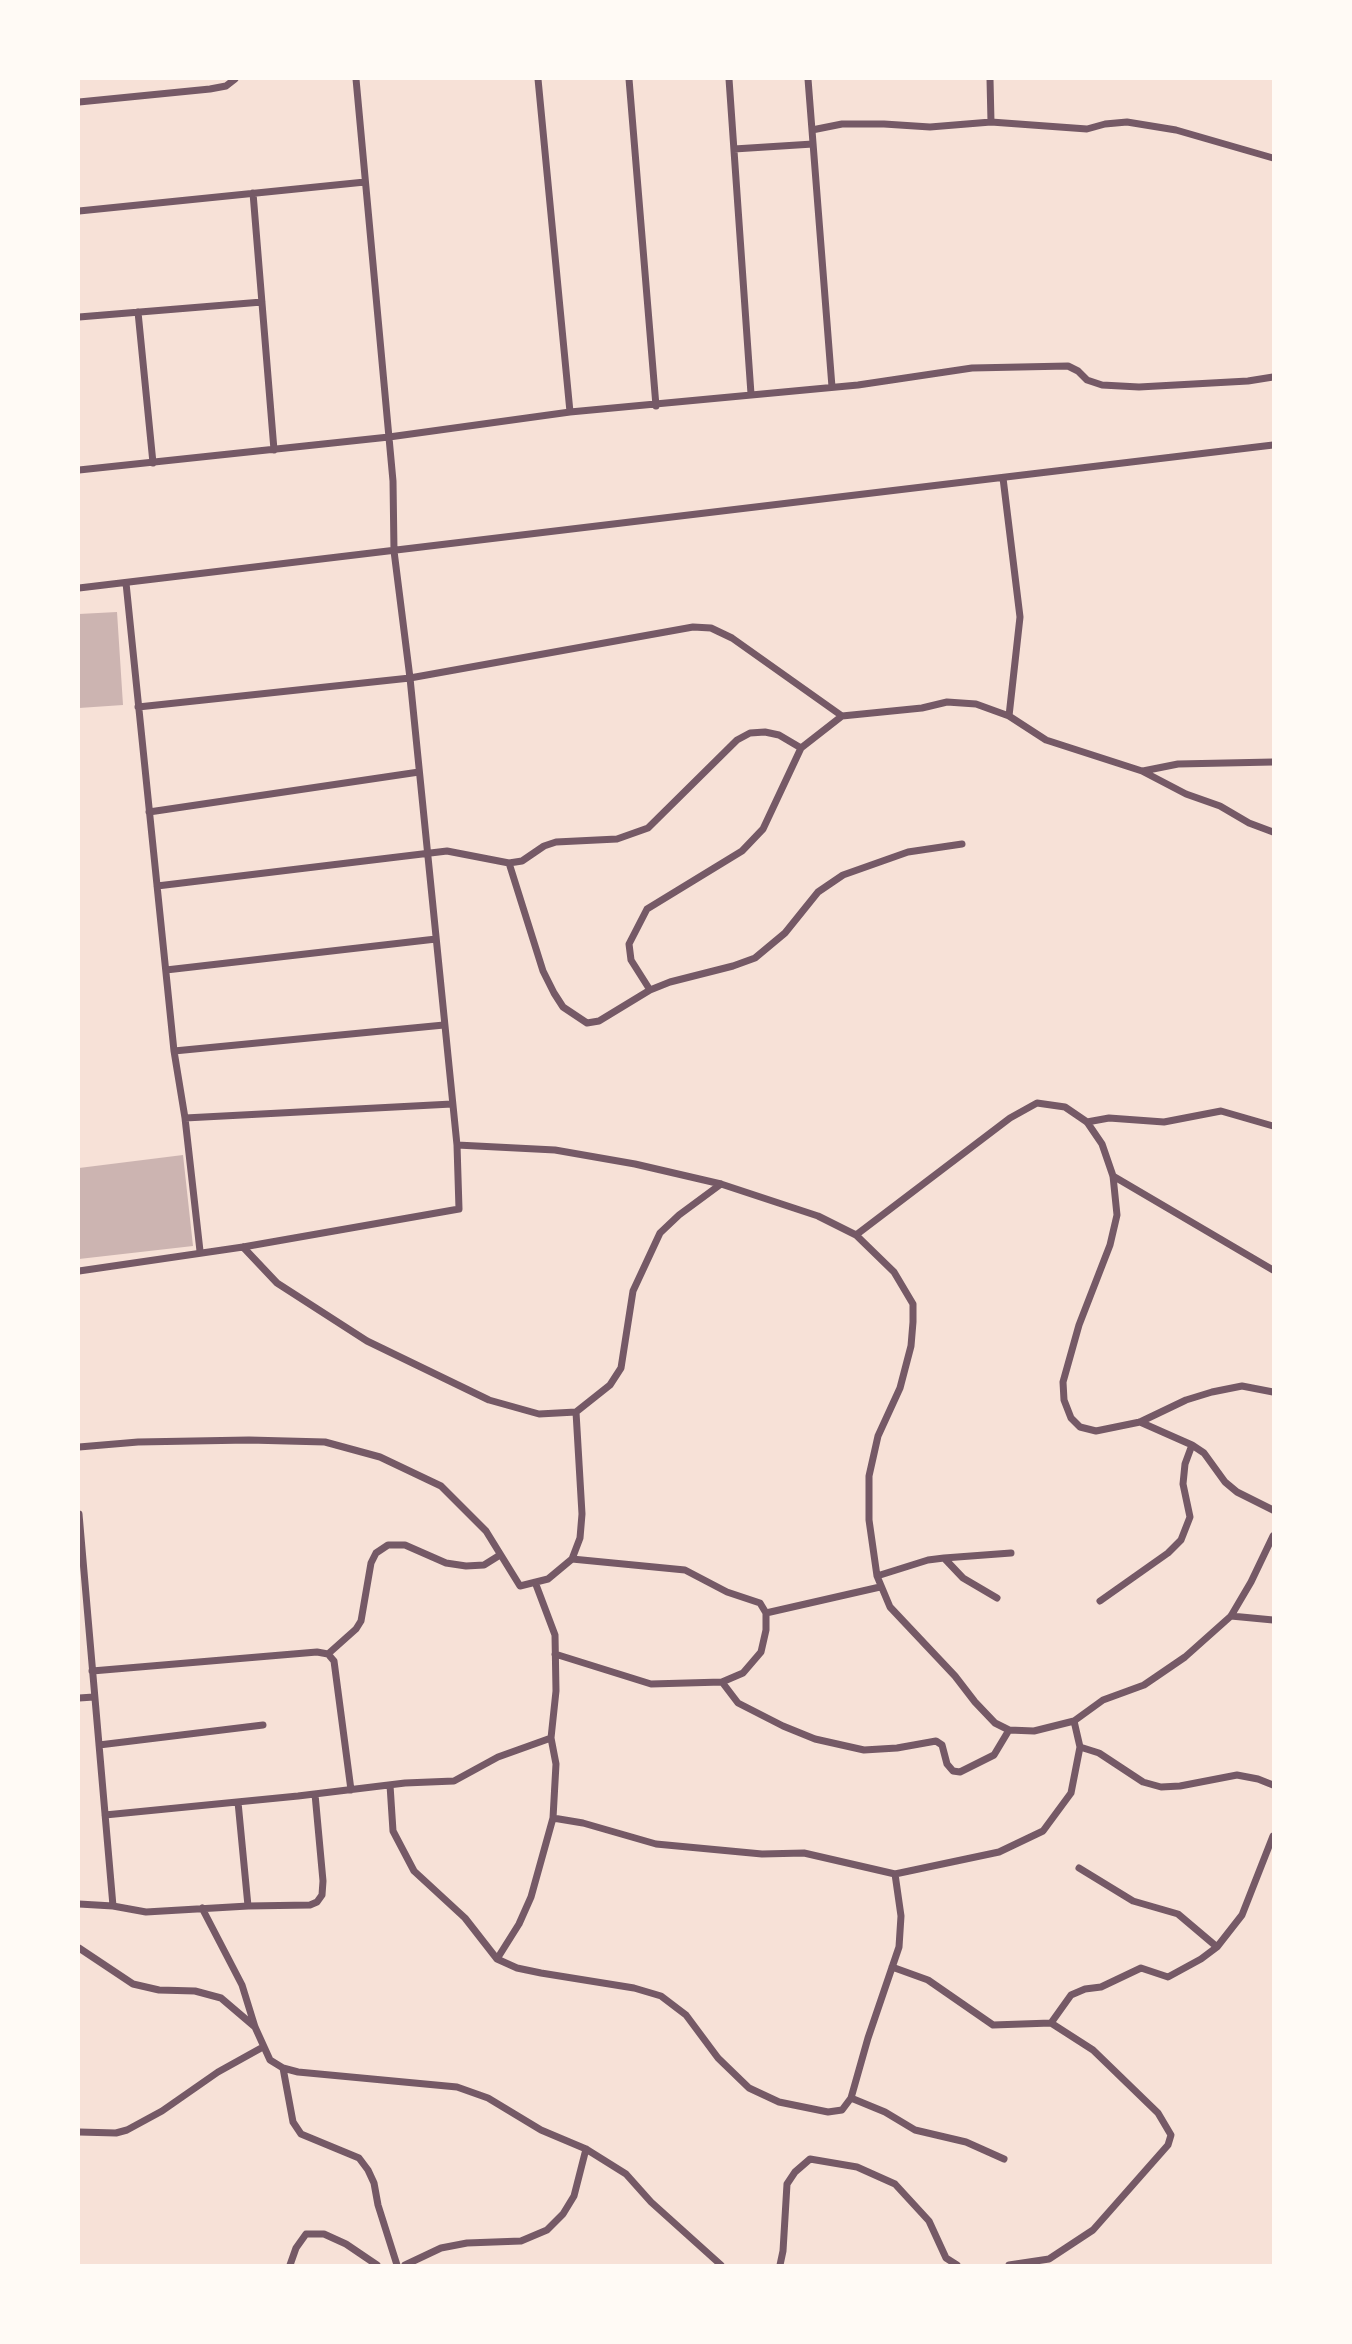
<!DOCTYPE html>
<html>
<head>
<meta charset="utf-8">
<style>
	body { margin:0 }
	#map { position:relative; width:1352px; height:2344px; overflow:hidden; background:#f7e1d7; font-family:Lato,sans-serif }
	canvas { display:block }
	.frame { position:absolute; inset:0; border:80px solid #fffaf5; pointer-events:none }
</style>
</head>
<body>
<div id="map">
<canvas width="1352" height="2344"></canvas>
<div class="frame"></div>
</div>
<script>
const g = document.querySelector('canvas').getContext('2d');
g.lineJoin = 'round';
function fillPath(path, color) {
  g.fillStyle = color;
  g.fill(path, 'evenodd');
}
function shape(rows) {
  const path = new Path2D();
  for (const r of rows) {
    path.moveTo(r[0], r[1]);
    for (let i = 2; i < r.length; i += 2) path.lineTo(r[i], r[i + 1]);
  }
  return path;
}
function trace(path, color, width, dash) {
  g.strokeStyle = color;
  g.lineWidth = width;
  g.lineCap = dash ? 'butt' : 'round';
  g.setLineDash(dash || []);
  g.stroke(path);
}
const building = shape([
	[117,612,123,705,79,708,79,614],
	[183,1155,193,1246,79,1259,79,1168]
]);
const minor = shape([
	[538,79,570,412],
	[629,79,656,406],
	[729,79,751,394],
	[808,79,832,387],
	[990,79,991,122],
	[79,102,210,89,226,86,235,79],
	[812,130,842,124,884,124,930,127,991,122,1087,129,1105,124,1127,122,1176,130,1273,158],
	[734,149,813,144],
	[253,193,274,450],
	[79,211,365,182],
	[138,312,153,463],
	[79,317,262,302],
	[79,470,389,437,570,412,858,385,972,368,1068,366,1078,371,1087,380,1102,385,1139,387,1248,381,1273,377],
	[126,583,174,1051,185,1118,200,1251],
	[79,588,1273,445],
	[138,707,410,678,693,627,711,628,732,638,842,716],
	[1009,716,1046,740,1142,771,1186,794,1220,806,1249,823,1273,832],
	[1143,771,1178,764,1273,762],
	[149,812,419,772],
	[509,863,543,971,554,993,563,1007,587,1023,599,1021,650,990,670,982,733,966,755,958,785,933,818,892,843,875,908,852,962,844],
	[157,886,447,851,509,863,522,861,544,846,556,842,617,839,648,828,737,740,750,733,765,732,779,735,801,748],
	[166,970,436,939],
	[650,990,631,960,629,944,647,909,742,851,763,829,801,748,842,716,922,708,947,702,976,704,1009,716,1020,617,1003,478],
	[174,1051,444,1025],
	[185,1118,452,1104],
	[1087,1122,1109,1118,1164,1122,1221,1111,1273,1126],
	[457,1145,555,1150,635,1164,721,1184,818,1216,856,1235,894,1272,913,1304,913,1322,911,1346,900,1388,878,1436,869,1476,869,1520,877,1576,890,1607,955,1676,975,1702,995,1723,1009,1730,1034,1731,1074,1721,1103,1700,1144,1685,1185,1657,1231,1616,1251,1582,1273,1536],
	[1113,1176,1273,1270],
	[856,1235,1010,1118,1037,1103,1065,1107,1087,1122,1102,1144,1113,1176,1117,1215,1110,1245,1079,1325,1063,1382,1064,1400,1071,1418,1080,1427,1096,1431,1140,1422,1186,1400,1212,1392,1242,1386,1273,1392],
	[79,1271,243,1247,459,1209,457,1145,410,678,394,551,393,481,356,79],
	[576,1412,610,1385,621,1368,633,1291,660,1233,679,1215,721,1184],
	[1140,1422,1192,1445,1204,1453,1225,1482,1237,1492,1273,1510],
	[79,1447,138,1442,249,1440,325,1442,380,1457,441,1486,486,1531,520,1586,548,1579,572,1559,580,1538,582,1514,576,1412,539,1414,489,1400,367,1341,277,1283,243,1247],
	[79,1514,113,1906],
	[944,1558,1011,1553],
	[877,1576,928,1560,944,1558,963,1578,997,1598],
	[1100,1601,1168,1553,1181,1540,1190,1517,1183,1484,1185,1464,1192,1445],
	[766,1613,880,1587],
	[1231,1616,1273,1620],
	[328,1654,356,1629,361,1621,371,1563,376,1553,388,1545,405,1545,446,1563,466,1566,484,1565,500,1555],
	[555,1654,651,1684,722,1682,743,1673,761,1652,766,1630,766,1613,760,1603,727,1592,685,1570,572,1559],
	[92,1671,317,1652,328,1654,334,1661,351,1790],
	[722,1682,738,1703,783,1726,815,1739,864,1750,897,1748,936,1741,942,1745,947,1764,953,1771,960,1772,994,1755,1009,1730],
	[79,1698,94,1697],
	[99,1745,263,1725],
	[1080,1747,1099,1753,1143,1782,1161,1787,1180,1786,1237,1775,1258,1779,1273,1785],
	[390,1785,393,1831,414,1871,465,1918,497,1959,517,1968,541,1973,634,1988,661,1996,686,2015,718,2058,749,2088,779,2102,828,2112,842,2110,851,2098,868,2038,899,1947,901,1916,895,1874],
	[105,1815,298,1796,405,1783,454,1781,498,1757,551,1738],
	[553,1818,583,1823,656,1844,762,1854,804,1853,895,1874,999,1852,1043,1831,1071,1793,1080,1747,1074,1721],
	[1079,1868,1133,1901,1178,1914,1217,1947],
	[79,1904,113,1906,146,1912,248,1906,238,1802],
	[248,1906,310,1905,317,1902,322,1895,323,1881,315,1794],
	[202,1908,242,1985,255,2027,270,2060,283,2068,298,2072,457,2087,488,2098,541,2130,586,2149,626,2174,651,2202,721,2265],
	[79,1948,133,1984,159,1990,195,1991,221,1998,255,2027],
	[497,1959,519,1924,531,1897,553,1818,556,1764,551,1738,556,1691,555,1635,535,1582],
	[892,1967,928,1980,993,2025,1051,2023,1093,2050,1158,2113,1171,2135,1168,2145,1093,2230,1049,2259,1009,2265],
	[1051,2023,1071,1995,1085,1989,1101,1987,1141,1968,1168,1977,1201,1959,1217,1947,1242,1915,1273,1836],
	[283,2068,293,2122,301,2134,359,2158,368,2170,374,2183,378,2205,397,2265],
	[851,2098,885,2112,915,2130,966,2142,1004,2159],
	[79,2132,116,2133,127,2130,162,2111,218,2072,263,2047],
	[290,2265,296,2248,306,2234,324,2234,346,2244,377,2265],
	[405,2265,441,2248,467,2243,521,2241,547,2230,563,2214,574,2196,586,2149],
	[780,2265,783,2251,787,2184,795,2172,810,2159,857,2167,895,2184,929,2221,946,2258,957,2265]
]);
fillPath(building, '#ccb4b1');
trace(minor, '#755966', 7);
</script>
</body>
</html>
